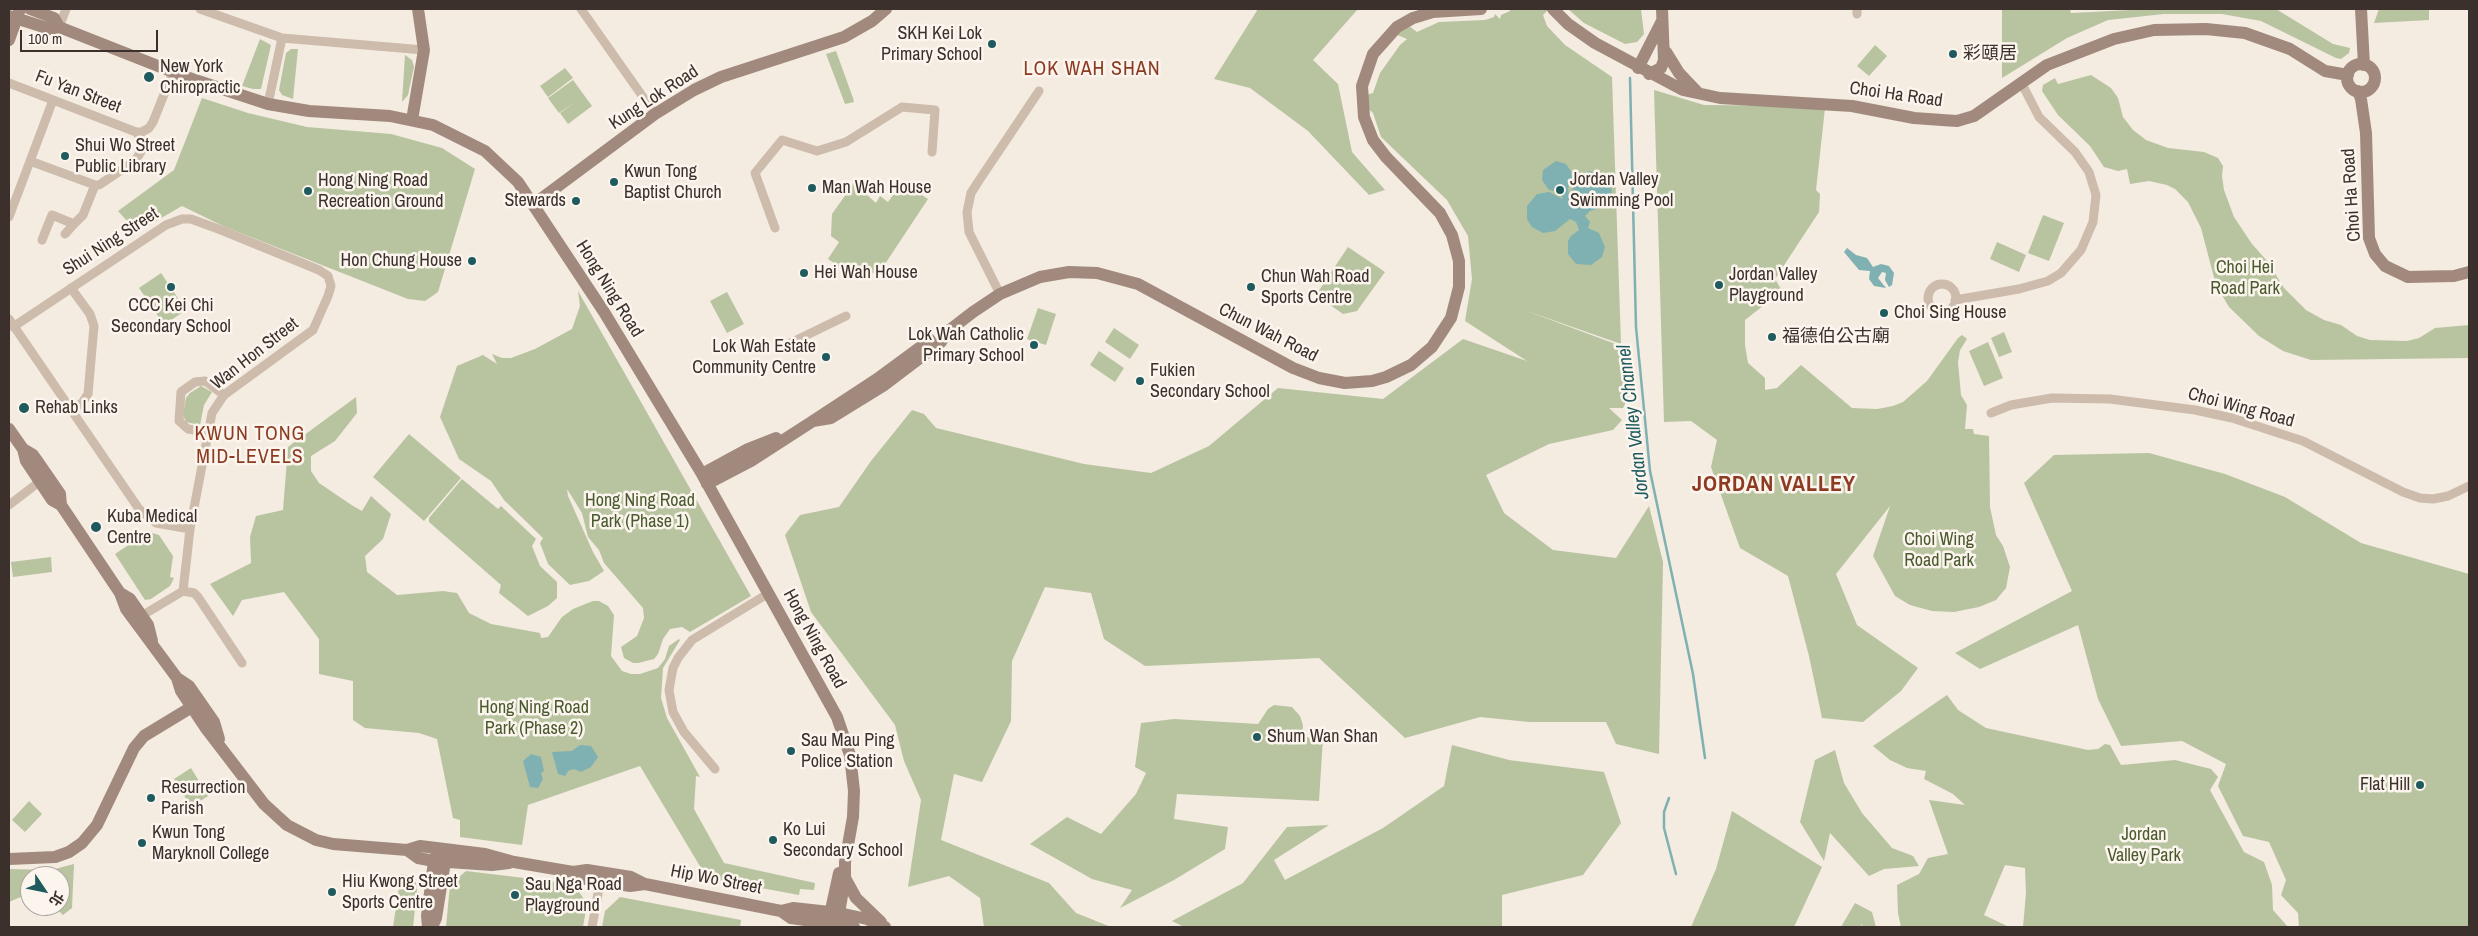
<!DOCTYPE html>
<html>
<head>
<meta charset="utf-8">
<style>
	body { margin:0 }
	#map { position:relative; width:2478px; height:936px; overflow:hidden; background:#f4ebe1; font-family:"Archivo Narrow","Noto Sans TC",sans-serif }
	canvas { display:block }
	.frame { position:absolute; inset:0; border:10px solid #3b302b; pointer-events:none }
	.north { position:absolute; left:20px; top:866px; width:50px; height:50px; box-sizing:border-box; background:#fbf5ee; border:1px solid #aea6a0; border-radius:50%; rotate:124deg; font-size:14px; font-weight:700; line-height:20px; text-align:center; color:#3b302b }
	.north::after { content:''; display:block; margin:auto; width:18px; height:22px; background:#1f5a5e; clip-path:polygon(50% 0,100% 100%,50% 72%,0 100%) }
	.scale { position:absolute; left:20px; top:30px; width:138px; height:22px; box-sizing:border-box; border:2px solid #3b302b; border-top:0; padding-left:6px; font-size:15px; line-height:18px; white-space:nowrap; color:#3b302b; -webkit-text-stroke:4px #fbf5ee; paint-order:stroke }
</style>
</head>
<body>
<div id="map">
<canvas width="2478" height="936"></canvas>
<div class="frame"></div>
<div class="north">北</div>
<div class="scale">100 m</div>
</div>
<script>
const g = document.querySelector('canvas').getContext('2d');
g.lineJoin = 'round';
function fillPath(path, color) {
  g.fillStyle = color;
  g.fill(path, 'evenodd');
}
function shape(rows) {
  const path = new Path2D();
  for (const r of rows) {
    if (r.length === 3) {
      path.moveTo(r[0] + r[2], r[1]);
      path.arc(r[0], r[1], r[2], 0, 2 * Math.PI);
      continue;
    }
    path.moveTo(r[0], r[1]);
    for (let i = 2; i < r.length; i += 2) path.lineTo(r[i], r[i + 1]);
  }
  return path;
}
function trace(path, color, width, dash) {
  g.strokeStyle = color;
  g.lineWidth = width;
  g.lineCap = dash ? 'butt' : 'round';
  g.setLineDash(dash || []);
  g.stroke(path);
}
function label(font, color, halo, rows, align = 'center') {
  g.font = font + ' "Archivo Narrow","Noto Sans TC",sans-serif';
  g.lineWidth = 5;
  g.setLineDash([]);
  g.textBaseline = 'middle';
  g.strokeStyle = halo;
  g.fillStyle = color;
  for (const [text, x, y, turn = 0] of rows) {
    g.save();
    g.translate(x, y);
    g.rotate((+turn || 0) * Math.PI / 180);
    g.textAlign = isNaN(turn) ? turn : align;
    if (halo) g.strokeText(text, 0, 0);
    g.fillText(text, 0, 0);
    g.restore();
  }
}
const green = shape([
	[1258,9,1358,9,1313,60,1338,84,1352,152,1385,190,1369,195,1308,131,1250,88,1214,79],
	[1510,9,1549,9,1543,15,1547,26,1565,45,1612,77,1621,344,1524,310,1621,346,1629,396,1623,408,1609,408,1622,420,1613,430,1549,444,1486,475,1504,513,1553,550,1616,558,1649,506,1663,562,1659,754,1616,744,1606,722,1529,722,1480,717,1405,738,1319,658,1145,666,1104,639,1091,593,1045,587,1012,661,1011,721,982,782,954,774,941,840,1049,883,1076,913,1111,927,984,927,980,898,949,876,908,887,921,800,904,761,895,725,811,612,785,535,800,515,839,507,871,461,912,410,924,414,936,428,1084,464,1151,473,1209,446,1278,388,1383,399,1463,339,1527,361,1465,321,1472,279,1468,236,1447,200,1381,137,1373,113,1365,106,1366,95,1373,93,1380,73,1400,45,1407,39,1395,34,1409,26,1417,32,1439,22,1485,20,1494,17,1495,14,1500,19,1501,15,1510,11],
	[1568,9,1641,9,1644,34,1637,42,1625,44,1584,23],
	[2002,9,2070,9,2071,13,2151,9,2276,9,2333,44,2350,48,2349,53,2341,59,2336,58,2261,21,2222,14,2164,14,2108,20,2067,38,2002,78],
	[2379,9,2429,9,2429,20,2374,23],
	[260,39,271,45,261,89,253,89,242,86],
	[1875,45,1887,56,1869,76,1857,66],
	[291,49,298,49,293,99,282,95,279,90,286,53],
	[836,51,853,98,854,102,845,104,826,54],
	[405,55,412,60,414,67,408,95,402,102],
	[565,68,573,78,548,97,540,86],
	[2091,75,2111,88,2118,98,2123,117,2133,130,2146,140,2168,148,2204,152,2218,158,2223,166,2222,176,2224,190,2234,217,2252,244,2268,262,2284,288,2306,310,2324,320,2341,325,2357,336,2370,340,2407,341,2419,338,2435,328,2469,325,2469,358,2311,360,2283,351,2259,336,2229,307,2216,285,2201,228,2188,202,2175,189,2167,185,2149,181,2130,184,2127,169,2118,171,2104,167,2090,146,2058,115,2042,91,2043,85,2055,78,2058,84],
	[573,80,592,106,568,124,560,113,576,101,559,113,548,98],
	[1654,90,1704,105,1806,106,1825,108,1816,190,1820,194,1819,212,1775,279,1782,291,1745,320,1745,345,1748,363,1765,378,1765,390,1777,388,1801,365,1852,408,1877,409,1893,406,1903,402,1927,381,1958,338,1962,335,1967,339,1960,350,1958,362,1961,395,1967,405,1965,429,1973,429,1974,434,1989,436,1990,507,1996,535,2003,546,2010,567,2006,588,1996,600,1979,607,1954,612,1932,611,1910,605,1895,596,1873,556,1890,506,1836,574,1857,625,1918,668,1901,691,1863,722,1822,718,1809,656,1788,576,1740,548,1711,467,1717,440,1691,421,1664,422],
	[202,98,248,113,307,127,391,134,442,148,475,169,438,292,425,301,408,299,223,226,182,206,137,232,118,211,174,170],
	[854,183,876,203,880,196,888,202,893,195,911,188,928,199,881,270,858,279,828,259,839,242,831,236,832,214],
	[2043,215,2064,223,2049,261,2028,253],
	[1997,242,2026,255,2019,272,1990,259],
	[1348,247,1385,272,1357,311,1343,314,1316,295],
	[161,273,186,310,164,325,139,288],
	[578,291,751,596,690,632,682,627,670,629,663,639,658,654,654,659,638,663,633,663,624,658,621,647,637,636,644,618,643,608,604,563,599,550,588,537,582,513,567,489,568,496,593,552,604,571,589,581,570,585,548,564,540,543,543,538,504,500,491,481,459,459,440,417,457,366,483,355,497,364,492,354,502,358,511,358,535,349,572,329,580,306],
	[727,292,744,324,727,333,710,301],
	[1038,308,1056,314,1046,345,1027,339],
	[1114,328,1139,345,1130,359,1105,342],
	[2004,332,2012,352,1999,357,1991,338],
	[1988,342,2003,378,1984,386,1969,351],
	[1099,351,1124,368,1115,382,1090,365],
	[201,386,212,392,204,405,200,425,186,422,183,415,186,398,190,393],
	[356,397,357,413,335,441,311,456,311,471,319,483,353,506,362,511,371,496,391,514,383,539,365,556,367,572,397,595,443,591,457,593,469,613,491,624,540,633,541,638,548,637,562,617,573,609,593,601,599,601,608,606,614,615,611,656,622,671,631,674,640,674,658,668,665,659,669,646,679,639,680,640,663,668,661,698,667,718,700,777,696,776,694,809,724,863,815,883,814,890,800,889,799,895,707,878,640,766,528,805,522,845,460,837,460,820,453,818,437,739,419,733,365,728,353,720,353,681,319,674,319,639,284,592,242,600,233,616,210,584,251,563,250,537,256,516,283,510,288,447],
	[409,434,461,478,424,521,373,477],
	[2149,453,2225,474,2285,497,2361,543,2469,574,2469,927,2299,927,2298,913,2281,895,2286,880,2269,842,2243,836,2218,786,2226,764,2182,741,2121,746,2098,699,2078,625,1980,669,1955,653,2072,591,2024,483,2054,455],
	[462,479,498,509,501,506,536,539,532,546,540,566,557,582,557,598,548,606,528,616,499,593,501,585,429,522,429,518],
	[148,532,159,535,173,556,170,577,174,578,170,586,151,599,145,600,115,554],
	[51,557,52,572,13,577,11,562],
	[1947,695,1958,710,1986,728,2088,750,2098,749,2105,744,2110,745,2121,765,2175,760,2211,769,2218,777,2210,790,2244,852,2264,862,2272,885,2273,910,2288,927,2023,927,2026,893,2025,868,2005,865,1984,915,2009,927,1901,927,1898,913,1897,885,1919,874,1928,858,1948,854,1929,800,1965,805,1953,794,1924,779,1926,771,1907,768,1890,760,1873,746],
	[1274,705,1292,707,1300,716,1303,725,1302,737,1323,738,1319,801,1177,794,1174,819,1228,827,1225,849,1174,880,1120,908,1132,890,1092,879,1030,844,1067,817,1101,834,1136,794,1146,773,1135,767,1141,723,1174,719,1258,724,1268,709],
	[1452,745,1509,760,1604,772,1621,823,1583,875,1502,895,1502,927,1184,927,1172,921,1243,883,1287,827,1329,825,1274,860,1285,880,1383,828,1444,786],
	[1835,750,1844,783,1862,813,1892,848,1913,856,1919,866,1884,869,1869,876,1830,833,1824,861,1800,822,1815,760],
	[191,768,208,796,191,807,174,779],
	[29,801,42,814,25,832,12,820],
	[1732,811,1822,867,1794,927,1691,927,1716,869],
	[74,864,72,908,63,915,54,906,60,906,60,876,30,876,30,893,9,902,9,869,51,870],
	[466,871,574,884,587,904,583,927,446,927,450,885],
	[401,874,412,877,416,883,417,890,413,927,393,927],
	[620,897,741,920,740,927,602,927,605,911],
	[1855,903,1872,912,1876,927,1862,927,1862,923,1861,927,1841,927]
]);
const water = shape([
	[1556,161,1566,164,1571,171,1572,179,1568,188,1569,195,1572,194,1573,188,1577,178,1589,171,1603,174,1611,183,1612,196,1606,206,1590,211,1585,216,1590,222,1588,228,1599,233,1605,247,1602,257,1591,265,1576,264,1568,254,1568,241,1571,236,1579,230,1576,222,1570,219,1555,231,1543,233,1532,227,1527,219,1527,206,1537,194,1549,192,1563,199,1560,192,1549,190,1542,180,1543,170],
	[1847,248,1856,255,1867,258,1873,267,1881,264,1889,266,1894,273,1892,285,1889,287,1885,280,1886,273,1882,272,1878,278,1886,288,1874,286,1869,279,1870,271,1859,270,1844,252],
	[580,745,591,746,598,757,591,767,581,772,574,769,568,771,565,776,558,774,552,752,572,751],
	[531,754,541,757,544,771,541,773,543,779,538,788,530,787,523,761]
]);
const stream = shape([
	[1630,78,1636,327,1650,471,1693,674,1705,758],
	[1669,798,1664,812,1664,828,1676,874]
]);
const street = shape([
	[200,9,282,38,424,50],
	[581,9,655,114],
	[1857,9,1857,14],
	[59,27,66,9],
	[9,83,136,132,143,141,142,150,135,161,99,185,95,185,30,161],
	[268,104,282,38],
	[136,132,142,132,149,128,153,122,173,72],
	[9,217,53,100],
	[775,228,755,173,782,140,817,151,846,142,902,107,935,110,932,152],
	[65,234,74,224],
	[42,240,52,215,74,224,83,215,95,185],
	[1942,298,14],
	[71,288,90,314,94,326,88,394,82,403,73,409],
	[1000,294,969,232,967,212,971,193,978,182,1039,91],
	[1955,300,2019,289,2048,281,2061,273,2081,250,2093,222,2096,195,2089,172,2075,152,2039,117,2022,84],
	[9,319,139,509,156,523,190,529],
	[13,327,166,225,182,219,191,219,221,230,319,270,328,276,331,286,328,296,313,330,224,395,212,413,190,529,183,591],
	[778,349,846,316],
	[1991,413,2011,405,2052,398,2110,399,2195,410,2232,418,2303,441,2403,492,2420,498,2433,499,2448,496,2469,486],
	[207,432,188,429,179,421,181,392,195,382,205,381,224,395],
	[9,505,43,479],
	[183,591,194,593,198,597,242,663],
	[138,618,183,591],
	[715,769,684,732,673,712,669,690,673,668,678,658,692,640,769,593],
	[592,927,601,877]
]);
const secondary = shape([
	[30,9,54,18,59,27],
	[1553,9,1568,24,1595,43,1683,90,1720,98,1852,106,1914,118,1942,120,1957,121,1974,116,2047,65,2114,39,2154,30,2206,29,2245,33,2290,49,2325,71,2348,75],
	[2361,9,2364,65],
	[9,16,50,29,59,27,186,77,268,104,309,111,390,116,433,125,485,151,518,182,604,312,702,474,837,717,850,755,854,791,853,817,845,862,845,878,837,925],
	[9,40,20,9],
	[1666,52,1679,73,1698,93],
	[2361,78,14],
	[1638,68,1662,21],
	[1649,74,1661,68,1664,60,1662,9],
	[2358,91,2361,99,2366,133,2369,238,2375,254,2385,266,2408,277,2454,276,2469,272],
	[412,120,424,50,418,9],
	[534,204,655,114,694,90,721,77,844,37,872,21,886,9],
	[813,421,831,418,883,386,941,342,947,332,973,312,1000,294,1040,277,1069,272,1097,273,1138,284,1293,368,1319,378,1345,383,1372,381,1386,377,1411,365,1432,347,1451,318,1459,287,1459,261,1452,235,1440,213,1386,157,1373,140,1364,117,1362,86,1373,54,1397,27,1413,18,1433,12,1481,9],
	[9,429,23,449,26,461,52,500,61,505,120,593,126,609,177,678,181,691,205,727,264,804,287,825,316,840,333,844,407,850,420,846,485,854,514,862,573,872,586,879,630,886,645,884],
	[23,449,33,455,38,462,60,494,61,505],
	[702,474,748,449,776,438],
	[707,484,751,461,813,421,877,379,930,340],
	[120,593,130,599,148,625,152,641],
	[177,678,189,686,214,722,219,739],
	[407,850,418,858,434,861,492,865,509,863],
	[9,859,55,857,69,852,82,843,97,825,134,748,144,736,200,702],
	[573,872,587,870,631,877,645,884,781,911,793,908,839,913,867,919,885,927],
	[845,878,856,898,881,922],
	[781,911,791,918,854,927],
	[829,919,839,873],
	[428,927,427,916,434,861,437,853],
	[432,927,436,918,446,855]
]);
const markers = [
	[992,44,5,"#1f5a5e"],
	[1953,54,5,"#1f5a5e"],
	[149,77,6,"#1f5a5e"],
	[65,156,5,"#1f5a5e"],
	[614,182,5,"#1f5a5e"],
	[812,188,5,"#1f5a5e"],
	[1560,190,5,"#1f5a5e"],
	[308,191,5,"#1f5a5e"],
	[576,201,5,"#1f5a5e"],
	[472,261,5,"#1f5a5e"],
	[804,273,5,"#1f5a5e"],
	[1719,285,5,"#1f5a5e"],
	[171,287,5,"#1f5a5e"],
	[1251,287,5,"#1f5a5e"],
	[1884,313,5,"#1f5a5e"],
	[1772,337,5,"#1f5a5e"],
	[1034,345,5,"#1f5a5e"],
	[826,357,5,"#1f5a5e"],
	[1140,381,5,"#1f5a5e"],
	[24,408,6,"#1f5a5e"],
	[96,527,6,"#1f5a5e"],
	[1257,737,5,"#1f5a5e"],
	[791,751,5,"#1f5a5e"],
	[2420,785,5,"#1f5a5e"],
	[151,798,5,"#1f5a5e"],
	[773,840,5,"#1f5a5e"],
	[142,843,5,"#1f5a5e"],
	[332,892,5,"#1f5a5e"],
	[515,895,5,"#1f5a5e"]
];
const poiNames = [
	["SKH Kei Lok",982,34,"right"],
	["Primary School",982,55,"right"],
	["彩頤居",1963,54],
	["New York",160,67],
	["Chiropractic",160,88],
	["Shui Wo Street",75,146],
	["Public Library",75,167],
	["Kwun Tong",624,172],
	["Baptist Church",624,193],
	["Jordan Valley",1570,180],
	["Swimming Pool",1570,201],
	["Hong Ning Road",318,181],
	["Recreation Ground",318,202],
	["Man Wah House",822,188],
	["Stewards",566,201,"right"],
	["Hon Chung House",462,261,"right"],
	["Hei Wah House",814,273],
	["Jordan Valley",1729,275],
	["Playground",1729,296],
	["Chun Wah Road",1261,277],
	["Sports Centre",1261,298],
	["CCC Kei Chi",171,306,"center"],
	["Secondary School",171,327,"center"],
	["Choi Sing House",1894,313],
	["Lok Wah Catholic",1024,335,"right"],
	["Primary School",1024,356,"right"],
	["福德伯公古廟",1782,337],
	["Lok Wah Estate",816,347,"right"],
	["Community Centre",816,368,"right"],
	["Fukien",1150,371],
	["Secondary School",1150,392],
	["Rehab Links",35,408],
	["Kuba Medical",107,517],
	["Centre",107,538],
	["Shum Wan Shan",1267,737],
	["Sau Mau Ping",801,741],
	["Police Station",801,762],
	["Flat Hill",2410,785,"right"],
	["Resurrection",161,788],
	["Parish",161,809],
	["Ko Lui",783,830],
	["Secondary School",783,851],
	["Kwun Tong",152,833],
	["Maryknoll College",152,854],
	["Hiu Kwong Street",342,882],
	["Sports Centre",342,903],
	["Sau Nga Road",525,885],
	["Playground",525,906]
];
const streetNames = [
	["Fu Yan Street",78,92,21],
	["Choi Ha Road",1896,95,8],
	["Kung Lok Road",654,98,-33],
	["Choi Ha Road",2352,195,-94],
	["Shui Ning Street",111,242,-33],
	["Hong Ning Road",609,289,58],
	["Chun Wah Road",1268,333,27],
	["Wan Hon Street",255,354,-38],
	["Choi Wing Road",2241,408,15],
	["Hong Ning Road",814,639,61],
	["Hip Wo Street",716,880,11]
];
const parkNames = [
	["Choi Hei",2245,268],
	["Road Park",2245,289],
	["Hong Ning Road",640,501],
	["Park (Phase 1)",640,522],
	["Choi Wing",1939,540],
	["Road Park",1939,561],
	["Hong Ning Road",534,708],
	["Park (Phase 2)",534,729],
	["Jordan",2144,835],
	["Valley Park",2144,856]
];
const waterNames = [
	["Jordan Valley Channel",1634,422,-97]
];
const quarterNames = [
	["LOK WAH SHAN",1092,70],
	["KWUN TONG",250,435],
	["MID-LEVELS",250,458]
];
const districtNames = [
	["JORDAN VALLEY",1774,485]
];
fillPath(green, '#b8c4a0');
fillPath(water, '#7fb0b2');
trace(stream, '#7fb0b2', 2.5);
trace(street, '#cdbbac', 9);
trace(secondary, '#a18a7d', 12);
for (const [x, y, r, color] of markers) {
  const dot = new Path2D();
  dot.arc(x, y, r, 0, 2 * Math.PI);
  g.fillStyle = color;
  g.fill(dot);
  trace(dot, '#fbf5ee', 2);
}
label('18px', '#3b302b', '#fbf5ee', poiNames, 'left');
label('18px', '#3b302b', '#fbf5ee', streetNames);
label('18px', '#4a5a2e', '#fbf5ee', parkNames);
label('italic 19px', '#1f5a5e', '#fbf5ee', waterNames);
g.letterSpacing = '1px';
label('20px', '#8c3b22', '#fbf5ee', quarterNames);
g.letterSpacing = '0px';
g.letterSpacing = '1px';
label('bold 22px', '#8c3b22', '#fbf5ee', districtNames);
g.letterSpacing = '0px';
</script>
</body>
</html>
